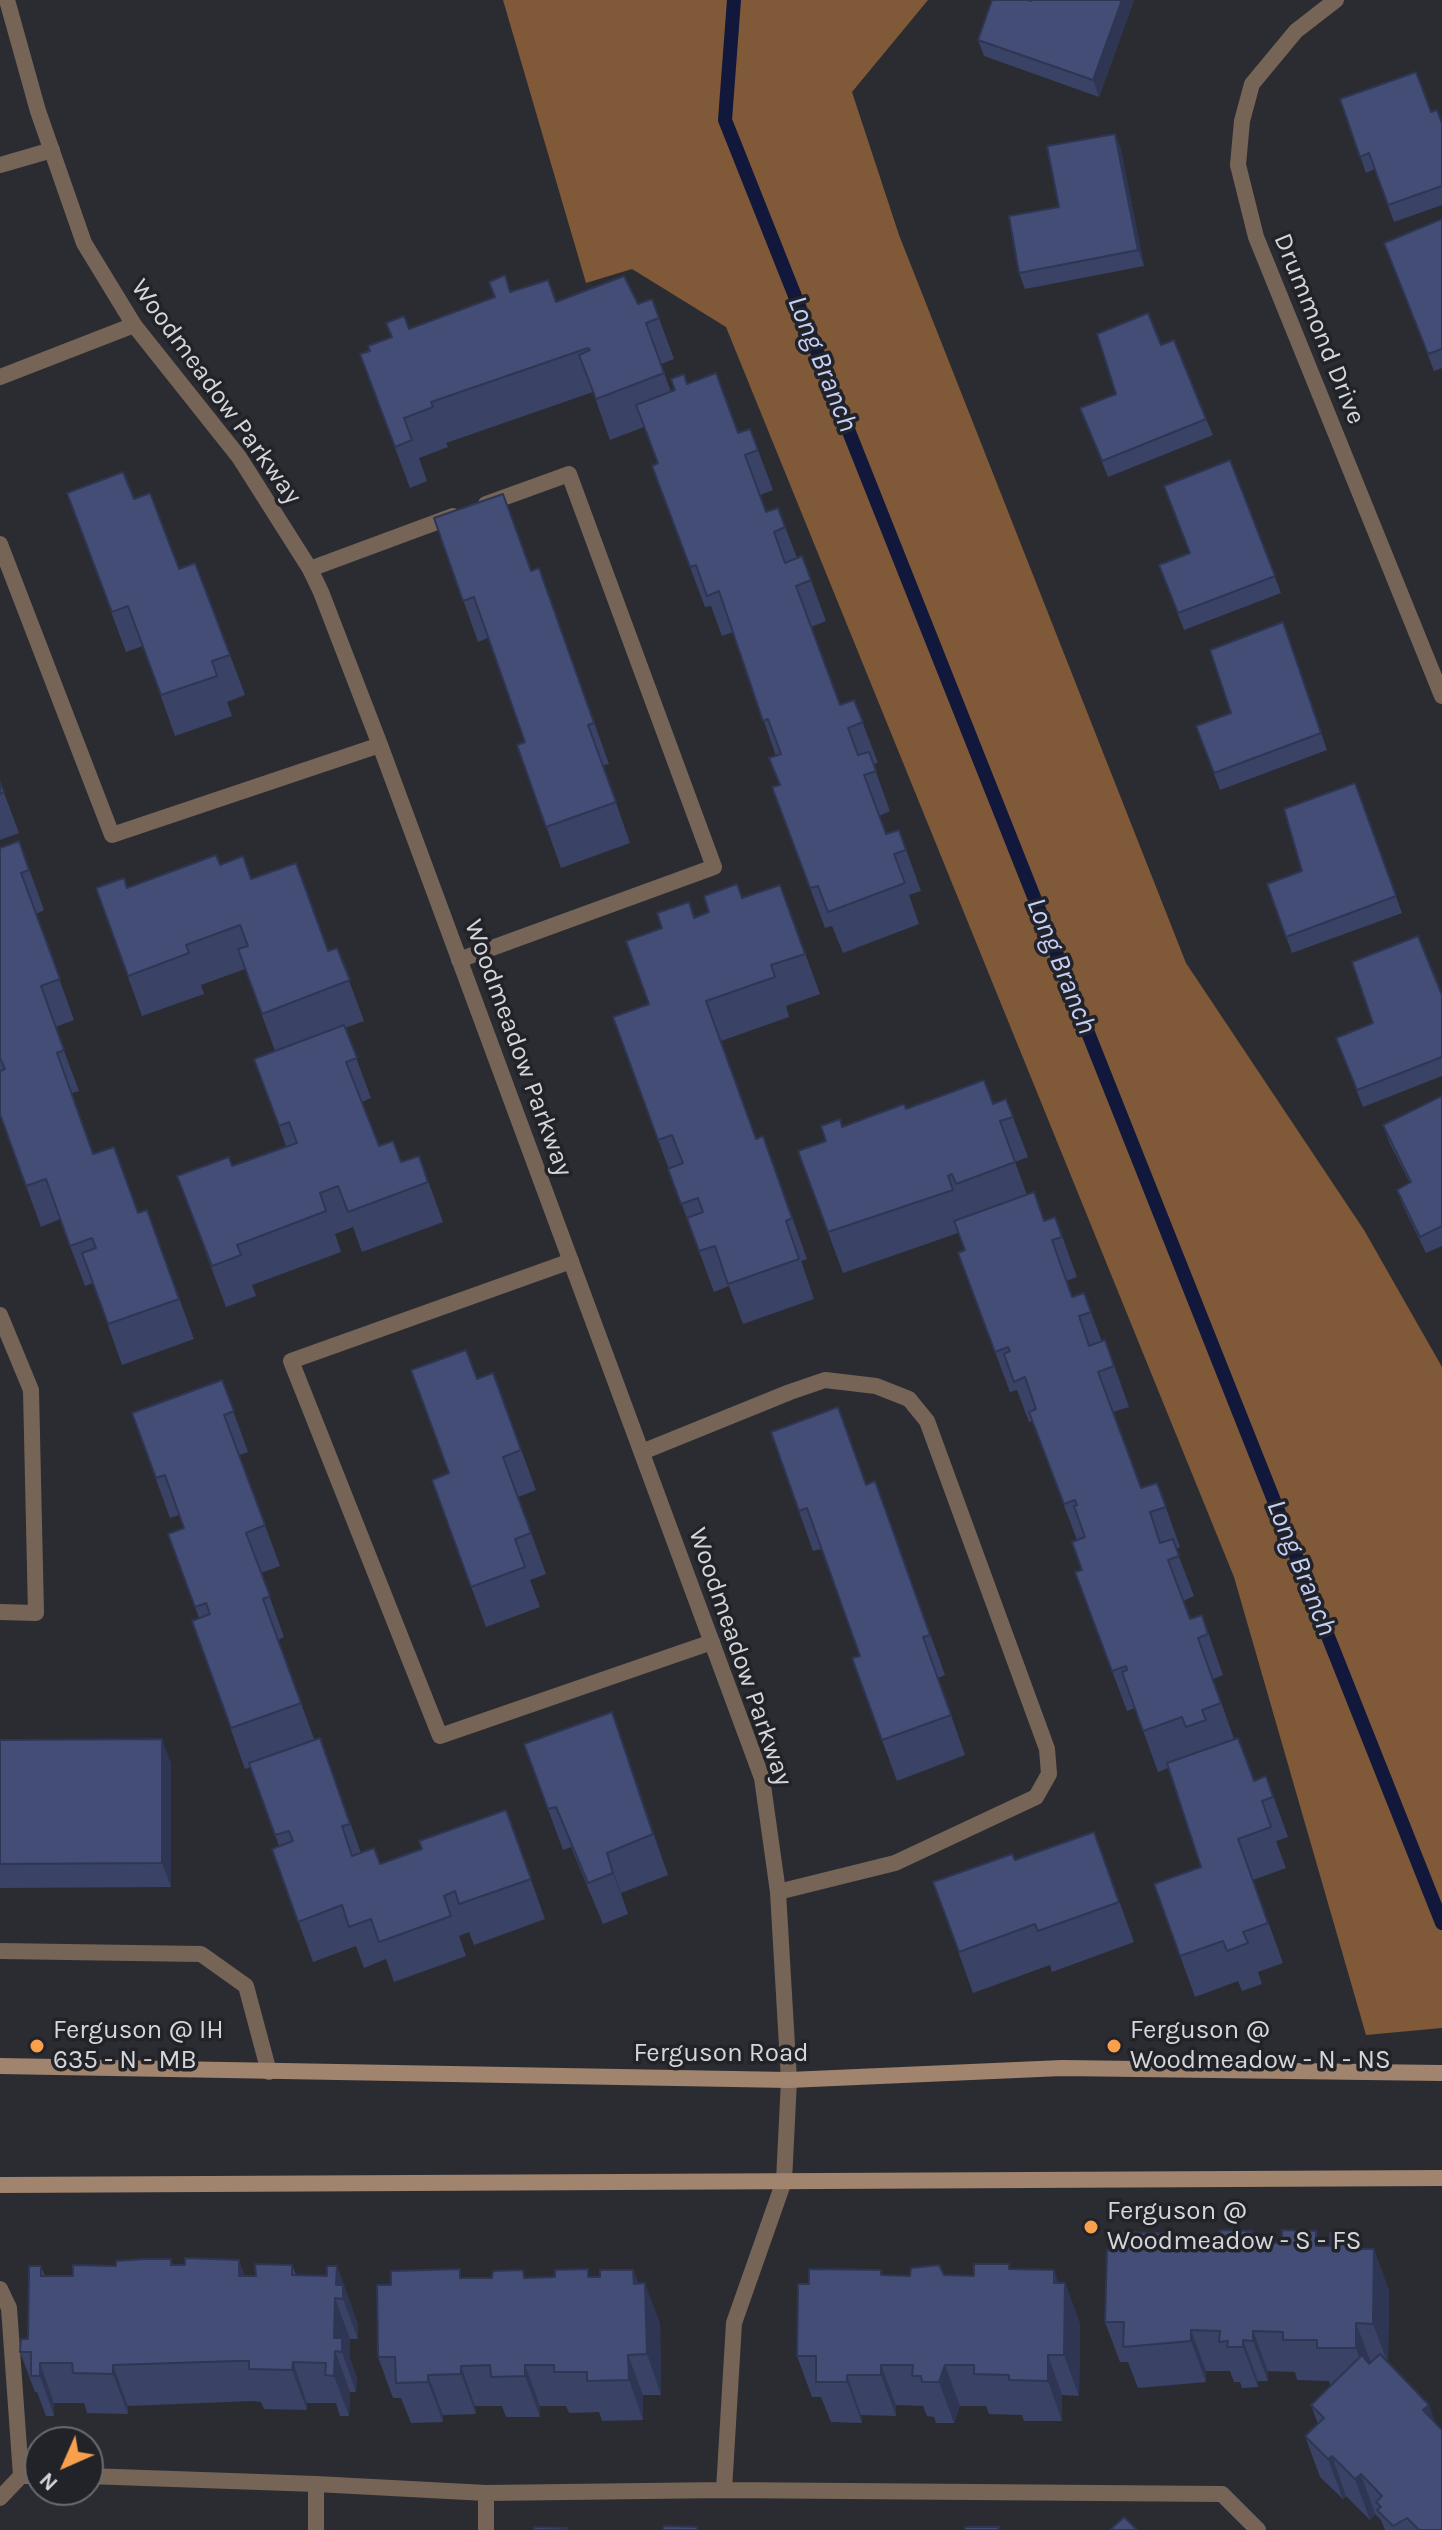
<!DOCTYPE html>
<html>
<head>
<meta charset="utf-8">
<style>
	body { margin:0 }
	#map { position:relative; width:1442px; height:2530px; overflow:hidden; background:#2b2c32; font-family:Karla,sans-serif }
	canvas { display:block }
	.north { position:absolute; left:24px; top:2426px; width:80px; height:80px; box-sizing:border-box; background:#212328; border:2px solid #696b6f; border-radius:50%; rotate:225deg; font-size:22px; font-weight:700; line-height:32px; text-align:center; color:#d5d6da }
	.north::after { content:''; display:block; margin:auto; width:28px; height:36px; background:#f9a04c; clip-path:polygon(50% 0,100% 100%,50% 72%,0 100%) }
</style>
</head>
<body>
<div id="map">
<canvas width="1442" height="2530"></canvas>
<div class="north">N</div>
</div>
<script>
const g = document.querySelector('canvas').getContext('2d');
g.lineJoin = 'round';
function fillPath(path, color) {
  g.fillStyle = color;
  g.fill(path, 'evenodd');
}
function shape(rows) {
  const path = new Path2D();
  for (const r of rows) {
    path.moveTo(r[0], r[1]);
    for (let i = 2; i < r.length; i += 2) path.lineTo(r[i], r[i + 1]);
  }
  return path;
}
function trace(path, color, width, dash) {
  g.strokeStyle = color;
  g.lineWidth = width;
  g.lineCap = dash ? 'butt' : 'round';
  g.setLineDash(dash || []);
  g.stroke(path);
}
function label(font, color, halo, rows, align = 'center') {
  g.font = font + ' Karla,sans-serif';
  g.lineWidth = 7;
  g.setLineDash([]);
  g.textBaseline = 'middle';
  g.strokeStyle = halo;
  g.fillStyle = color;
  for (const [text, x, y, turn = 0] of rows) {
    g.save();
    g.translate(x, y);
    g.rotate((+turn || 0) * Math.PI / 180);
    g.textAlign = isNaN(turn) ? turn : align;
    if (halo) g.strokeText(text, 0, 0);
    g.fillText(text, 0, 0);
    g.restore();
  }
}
const forest = shape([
	[503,0,928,0,852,92,899,235,1186,963,1364,1230,1442,1367,1442,2028,1366,2035,1234,1577,726,327,632,269,586,283]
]);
const stream = shape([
	[734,0,725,120,1442,1923]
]);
const lane = shape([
	[0,165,52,150],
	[0,377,134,325],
	[0,544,112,835,380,745],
	[310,569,453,516],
	[459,960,714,867,569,474,486,504],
	[571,1261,291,1361,440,1736,712,1642],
	[0,1315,31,1390,36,1613,0,1612],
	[642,1452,790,1392,825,1380,876,1386,909,1399,927,1421,1047,1749,1049,1774,1036,1797,895,1863,778,1892],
	[0,1951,201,1954,246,1986,269,2072],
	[0,2289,9,2308,21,2476],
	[88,2476,316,2484],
	[724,2490,1222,2494,1258,2530],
	[0,2498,21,2476,40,2476],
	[316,2530,316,2484,486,2493,724,2490,734,2323,784,2181],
	[486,2530,486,2493]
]);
const street = shape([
	[7,0,38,111,84,243,134,325,239,457,310,569,321,592,380,745,762,1778,778,1892,789,2080,784,2181],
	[1336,0,1296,31,1252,84,1242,121,1238,165,1256,237,1442,696]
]);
const secondary = shape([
	[0,2066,789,2080,1062,2068,1442,2073],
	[0,2185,1442,2178]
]);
const wall = shape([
	[1031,0,1134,0,1099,97,984,56,978,40],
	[1340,99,1431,112,1442,124,1442,205,1394,222,1375,169,1366,173],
	[1115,134,1121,150,1144,266,1025,289,1019,273,1059,207],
	[1442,219,1442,368,1434,371,1384,243],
	[505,275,511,292,556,302,638,304,652,299,674,359,661,364,671,392,687,384,738,433,758,450,773,490,760,495,766,512,778,508,797,558,802,556,826,621,811,627,840,705,854,700,878,763,873,764,890,811,879,816,886,834,899,830,921,891,909,895,919,924,843,953,832,926,825,928,772,787,779,785,776,756,733,632,722,636,711,606,705,607,652,466,658,463,644,427,610,440,593,392,446,443,448,447,419,458,427,481,410,488,360,354,409,329,494,297,489,282],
	[1161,345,1206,419,1213,435,1108,477,1080,408,1116,394],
	[1230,460,1281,593,1184,630,1159,565,1190,553],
	[67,493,179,569,230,655,245,695,227,702,232,716,175,736,143,646,126,652],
	[434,518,531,571,539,568,609,764,603,765,630,843,561,868,517,745,525,742,488,638,478,642],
	[1283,622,1327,750,1220,790,1196,726,1231,713],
	[0,782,19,833,0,840],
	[1355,783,1402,913,1292,953,1267,884,1302,871],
	[19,841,44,910,36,914,74,1020,55,1027,79,1091,72,1093,93,1154,138,1213,147,1210,194,1339,122,1365,93,1283,85,1286,60,1219,41,1227,0,1114,0,848],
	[220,865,252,879,328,951,337,948,364,1021,345,1028,371,1098,362,1102,379,1146,401,1162,419,1156,443,1222,362,1252,353,1227,335,1234,341,1252,252,1285,256,1296,226,1307,177,1176,233,1166,286,1146,254,1059,275,1051,245,969,201,985,204,994,142,1016,96,888,127,887],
	[780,885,820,994,786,1006,789,1017,721,1041,756,1138,763,1136,807,1259,801,1261,814,1299,743,1324,729,1286,714,1292,613,1017,649,1004,695,918,742,898],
	[1442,995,1442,1076,1363,1107,1342,1054],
	[1442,1096,1442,1246,1426,1253,1403,1206,1397,1190,1410,1183,1389,1142,1383,1125],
	[1006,1099,1028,1157,1015,1162,1027,1195,1044,1221,1055,1217,1077,1277,1066,1281,1072,1297,1084,1293,1102,1342,1105,1340,1129,1407,1113,1412,1141,1488,1157,1483,1180,1547,1176,1549,1194,1596,1183,1601,1190,1619,1202,1615,1223,1675,1213,1679,1234,1739,1254,1781,1266,1776,1288,1837,1276,1841,1286,1868,1253,1880,1283,1963,1258,1972,1262,1984,1242,1991,1238,1981,1195,1997,1154,1884,1201,1867,1168,1768,1158,1772,1135,1708,1127,1711,1075,1572,1082,1570,1077,1540,1032,1421,1029,1422,1017,1390,1010,1392,958,1253,965,1250,958,1233,843,1273,798,1151,826,1141,843,1127,906,1109,993,1104],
	[493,1373,536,1490,518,1497,546,1574,530,1580,540,1607,486,1627,432,1480,449,1473,477,1379],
	[222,1380,248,1452,239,1455,280,1566,261,1573,284,1637,278,1640,314,1739,320,1738,361,1853,380,1864,422,1849,506,1810,545,1919,474,1945,469,1932,459,1936,466,1956,394,1982,386,1959,364,1968,356,1946,313,1962,272,1849,279,1846,251,1767,245,1769,192,1621,199,1618,168,1534,184,1528,179,1515,170,1518,132,1413],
	[771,1432,866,1485,875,1481,945,1675,938,1678,965,1755,897,1781,852,1658,860,1656,821,1549,813,1551],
	[612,1712,668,1875,621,1893,628,1914,603,1924,571,1847,563,1850,524,1744],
	[0,1740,171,1763,171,1887,0,1888],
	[1094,1832,1134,1942,1052,1972,1050,1965,973,1993,933,1882,1015,1860],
	[1252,2231,1256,2242,1364,2249,1389,2290,1388,2363,1429,2405,1435,2423,1442,2530,1385,2530,1381,2520,1375,2514,1370,2520,1346,2496,1343,2499,1320,2477,1305,2436,1318,2424,1311,2405,1331,2386,1329,2381,1297,2380,1295,2372,1268,2371,1268,2381,1258,2381,1258,2387,1242,2388,1240,2382,1234,2382,1230,2371,1206,2371,1206,2382,1138,2388,1128,2362,1120,2362,1105,2322,1117,2251,1189,2234,1191,2241,1220,2241],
	[171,2259,173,2265,245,2276,256,2276,292,2265,296,2275,327,2276,337,2266,358,2325,358,2339,350,2339,350,2359,357,2378,356,2392,350,2392,349,2416,340,2416,336,2403,307,2403,307,2410,264,2409,261,2402,252,2401,128,2406,128,2414,87,2413,84,2403,54,2403,54,2416,46,2416,37,2392,35,2392,20,2352,28,2339,41,2266,45,2276,73,2276,116,2266],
	[1011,2269,1058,2283,1065,2283,1080,2324,1079,2396,1062,2395,1062,2421,1024,2421,1022,2415,989,2414,986,2406,960,2406,954,2423,936,2423,934,2417,927,2416,923,2406,896,2405,896,2416,861,2415,862,2423,831,2422,821,2397,812,2397,797,2356,809,2284,883,2275,974,2276],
	[633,2270,638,2283,660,2323,661,2395,643,2395,643,2420,602,2421,599,2412,569,2413,566,2406,540,2406,540,2417,506,2417,502,2406,475,2406,476,2414,443,2415,443,2422,411,2423,401,2398,393,2398,378,2357,391,2285,463,2278,600,2277]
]);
const shadedWall = shape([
	[1122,0,1134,0,1099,97,1093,80],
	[1115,134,1121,150,1144,266,1138,250],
	[612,1712,627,1753,668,1875,653,1834],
	[162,1739,171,1763,171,1887,162,1863],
	[607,1853,621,1893,628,1914,613,1873],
	[1316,2231,1331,2271,1316,2246],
	[1358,2233,1373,2274,1358,2249],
	[1374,2249,1389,2290,1388,2364,1373,2324],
	[239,2260,254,2300,239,2276],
	[337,2266,358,2325,358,2339,343,2299,336,2285],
	[633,2270,646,2305,645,2283,660,2323,661,2395,647,2354,634,2284],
	[1054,2270,1065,2302,1065,2283,1080,2324,1079,2396,1064,2355,1054,2283],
	[335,2298,350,2339,350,2359,357,2378,356,2392,342,2352,334,2338],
	[1356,2323,1371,2363,1370,2389,1356,2348],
	[1191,2330,1206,2371,1206,2382,1191,2341],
	[1253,2331,1268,2371,1268,2381,1253,2341],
	[1243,2340,1258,2381,1258,2387,1243,2347],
	[335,2351,350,2392,349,2416,334,2376],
	[628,2355,643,2395,643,2420,629,2380],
	[1048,2355,1062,2395,1062,2421,1048,2381],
	[293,2362,307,2403,307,2410,292,2370],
	[40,2363,54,2403,54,2416,40,2376],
	[113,2365,128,2406,128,2414,113,2374],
	[525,2365,540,2406,540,2417,525,2376],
	[881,2365,896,2405,896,2416,881,2375],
	[945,2365,960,2406,954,2423,939,2382],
	[461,2366,475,2406,476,2414,461,2374],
	[428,2375,443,2415,443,2422,428,2382],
	[847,2375,861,2415,862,2423,847,2382],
	[1429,2405,1442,2442,1423,2410],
	[1332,2456,1346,2496,1343,2499,1328,2459],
	[1361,2474,1375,2514,1370,2520,1355,2479]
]);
const building = shape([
	[992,0,1027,0,1031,1,1031,0,1122,0,1093,80,978,40,992,0],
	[1416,72,1431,112,1437,110,1442,124,1442,186,1388,205,1369,153,1360,157,1340,99,1416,72],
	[1115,134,1138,250,1019,273,1009,216,1059,207,1047,146,1115,134],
	[1442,219,1442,349,1428,354,1384,243,1442,219],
	[505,275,510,292,548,280,556,302,624,276,638,304,652,299,659,318,646,323,664,373,596,399,579,355,590,350,588,348,431,402,433,407,404,418,412,440,395,447,360,354,370,351,368,346,392,337,386,323,404,316,409,329,495,297,489,282,505,275],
	[1148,313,1161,345,1174,340,1206,419,1102,461,1080,408,1116,394,1097,334,1148,313],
	[716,373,738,433,750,429,758,450,745,455,766,512,778,508,785,527,774,532,785,563,802,556,811,580,796,586,840,705,854,700,863,722,848,728,858,755,869,752,876,771,864,775,886,834,899,830,906,850,894,854,905,883,828,912,818,886,810,888,772,787,780,785,769,758,781,754,768,719,763,721,719,591,707,596,696,565,690,567,652,466,658,463,636,405,675,390,671,379,684,374,687,384,716,373],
	[1230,460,1275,576,1178,613,1159,565,1190,553,1164,486,1230,460],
	[123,472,134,499,150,493,179,569,195,563,230,655,212,661,217,676,161,695,128,606,112,612,67,493,123,472],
	[503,494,531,571,539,568,594,723,588,725,616,802,546,827,517,745,525,742,474,597,463,601,434,518,503,494],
	[1283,622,1321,733,1214,773,1196,726,1231,713,1210,650,1283,622],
	[0,782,4,792,0,794,0,782],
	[1355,783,1396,896,1286,937,1267,884,1302,871,1284,809,1355,783],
	[19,841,29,870,21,873,60,979,41,986,64,1050,57,1053,93,1154,114,1147,138,1213,147,1210,179,1299,108,1324,82,1253,96,1248,92,1238,70,1246,46,1179,26,1186,0,1114,0,1071,5,1069,0,1058,0,848,19,841],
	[216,855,220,865,243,856,251,879,296,863,328,951,337,948,350,980,262,1014,238,949,248,946,240,925,186,945,189,953,128,976,96,888,124,878,127,888,216,855],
	[737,884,742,898,780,885,805,954,771,965,775,977,706,1001,756,1139,763,1136,792,1218,786,1221,799,1259,728,1284,715,1246,699,1251,687,1218,703,1212,698,1198,681,1204,668,1169,683,1163,672,1135,658,1140,613,1017,649,1004,626,941,662,928,657,913,689,902,694,918,709,912,704,896,737,884],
	[1418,936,1442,995,1442,1057,1357,1090,1336,1038,1373,1023,1352,962,1418,936],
	[344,1025,357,1058,346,1062,379,1146,393,1141,401,1162,419,1156,428,1182,348,1212,338,1186,320,1193,326,1211,237,1245,241,1255,212,1266,177,1176,229,1157,232,1166,297,1143,289,1122,279,1126,254,1059,344,1025],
	[984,1080,993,1104,1006,1099,1013,1117,1000,1121,1015,1162,956,1184,952,1174,948,1176,953,1190,828,1232,798,1151,826,1141,821,1126,840,1119,842,1127,904,1104,906,1109,984,1080],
	[1442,1096,1442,1226,1420,1237,1397,1190,1411,1182,1383,1125,1442,1096],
	[1034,1192,1044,1221,1055,1217,1062,1237,1052,1240,1072,1297,1084,1293,1091,1312,1079,1316,1089,1346,1105,1340,1114,1366,1098,1372,1141,1488,1157,1483,1166,1507,1150,1512,1160,1543,1173,1539,1179,1556,1168,1560,1190,1619,1202,1615,1208,1634,1198,1638,1221,1703,1202,1710,1206,1720,1186,1727,1182,1717,1143,1731,1122,1672,1127,1670,1126,1666,1112,1671,1075,1572,1082,1570,1072,1542,1085,1537,1074,1506,1077,1505,1075,1500,1064,1504,1029,1412,1036,1409,1025,1377,1014,1382,1004,1354,1010,1351,1008,1347,995,1352,958,1253,965,1250,954,1221,1034,1192],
	[466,1350,477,1379,493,1373,521,1450,503,1457,531,1533,515,1539,525,1567,471,1587,432,1480,449,1473,411,1370,466,1350],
	[222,1380,234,1411,224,1415,265,1525,246,1533,270,1596,263,1599,301,1703,231,1728,192,1621,210,1614,206,1603,195,1607,168,1534,184,1528,165,1475,156,1478,132,1413,222,1380],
	[838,1407,866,1485,875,1481,930,1635,923,1637,951,1715,882,1740,852,1658,860,1656,807,1508,799,1511,771,1432,838,1407],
	[612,1712,653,1834,607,1853,613,1873,588,1883,556,1807,548,1809,524,1744,612,1712],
	[320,1738,350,1824,342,1826,352,1856,374,1848,380,1864,422,1849,419,1841,506,1810,531,1879,459,1904,455,1891,444,1896,451,1916,379,1942,371,1919,349,1927,342,1905,298,1922,272,1849,293,1841,289,1831,275,1835,249,1763,320,1738],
	[1238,1738,1254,1781,1266,1776,1273,1797,1262,1801,1271,1827,1238,1839,1268,1923,1243,1932,1248,1943,1227,1951,1223,1941,1180,1956,1154,1884,1201,1867,1167,1763,1238,1738],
	[162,1739,162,1863,0,1864,0,1740,162,1739],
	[1094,1832,1119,1902,1038,1931,1035,1924,959,1952,933,1882,1012,1854,1015,1860,1094,1832],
	[1220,2230,1252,2231,1252,2242,1282,2243,1282,2230,1316,2231,1316,2246,1330,2246,1330,2233,1358,2233,1358,2249,1374,2249,1373,2324,1356,2323,1356,2348,1317,2348,1317,2340,1283,2340,1283,2332,1253,2331,1253,2341,1243,2340,1243,2347,1227,2347,1228,2341,1219,2342,1220,2331,1191,2330,1191,2341,1123,2347,1124,2322,1105,2322,1107,2250,1117,2251,1117,2232,1189,2234,1189,2241,1220,2241,1220,2230],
	[185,2258,239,2260,239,2276,256,2276,255,2264,292,2265,292,2275,327,2276,327,2266,337,2266,336,2285,343,2285,343,2299,335,2298,334,2338,342,2338,342,2352,335,2351,334,2376,325,2375,326,2363,293,2362,292,2370,249,2369,249,2361,237,2361,113,2365,113,2374,73,2373,72,2363,40,2363,40,2376,31,2376,31,2352,20,2352,21,2339,28,2339,29,2266,41,2266,41,2276,73,2276,73,2265,116,2266,116,2261,145,2259,171,2259,171,2265,185,2265,185,2258],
	[974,2264,1009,2264,1009,2269,1054,2270,1054,2283,1065,2283,1064,2355,1048,2355,1048,2381,1009,2380,1009,2375,974,2374,974,2365,945,2365,939,2382,922,2382,921,2376,912,2376,913,2365,881,2365,881,2375,847,2375,847,2382,816,2382,816,2356,797,2356,798,2284,809,2284,809,2269,881,2270,881,2275,910,2276,911,2268,939,2265,944,2275,974,2276,974,2264],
	[460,2269,460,2278,492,2278,493,2271,523,2270,524,2278,555,2277,555,2270,588,2269,588,2277,600,2277,600,2270,633,2270,634,2284,645,2283,647,2354,628,2355,629,2380,587,2381,587,2372,554,2372,554,2365,525,2365,525,2376,491,2377,490,2365,461,2366,461,2374,428,2375,428,2382,396,2383,395,2357,378,2357,377,2285,391,2285,391,2271,460,2269],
	[1380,2354,1429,2405,1423,2410,1442,2430,1442,2530,1419,2530,1407,2518,1393,2526,1377,2510,1381,2507,1376,2502,1382,2496,1361,2474,1355,2479,1332,2456,1328,2459,1305,2436,1324,2418,1311,2405,1362,2355,1369,2364,1380,2354],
	[1124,2517,1137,2530,1110,2530,1124,2517],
	[664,2526,697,2527,697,2530,663,2530,664,2526],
	[534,2527,567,2528,567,2530,534,2530,534,2527],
	[965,2527,999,2527,998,2530,965,2530,965,2527]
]);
const markers = [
	[37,2046,8,"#f9a04c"],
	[1114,2046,8,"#f9a04c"],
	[1091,2227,8,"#f9a04c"]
];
const streetNames = [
	["Drummond Drive",1319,329,68],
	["Woodmeadow Parkway",216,392,54],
	["Woodmeadow Parkway",518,1048,70],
	["Woodmeadow Parkway",740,1657,71],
	["Ferguson Road",721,2054]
];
const poiNames = [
	["Ferguson @ IH",53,2031],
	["635 - N - MB",53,2061],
	["Ferguson @",1130,2031],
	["Woodmeadow - N - NS",1130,2061],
	["Ferguson @",1107,2212],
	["Woodmeadow - S - FS",1107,2242]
];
const waterNames = [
	["Long Branch",822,364,68],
	["Long Branch",1061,966,68],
	["Long Branch",1301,1568,68]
];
fillPath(forest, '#7f5938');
trace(stream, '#12183c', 14);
trace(lane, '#766557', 16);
trace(street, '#766557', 16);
trace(secondary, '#a0846d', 16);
fillPath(wall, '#3a4265');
fillPath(shadedWall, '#2f3653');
fillPath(building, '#434d76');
trace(building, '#2f3653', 2);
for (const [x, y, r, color] of markers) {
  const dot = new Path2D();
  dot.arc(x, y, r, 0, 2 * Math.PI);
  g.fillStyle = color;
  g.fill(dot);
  trace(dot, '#212328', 3);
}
label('26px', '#d5d6da', '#212328', streetNames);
label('26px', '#d5d6da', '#212328', poiNames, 'left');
label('italic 28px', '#c3cff8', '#212328', waterNames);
</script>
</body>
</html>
